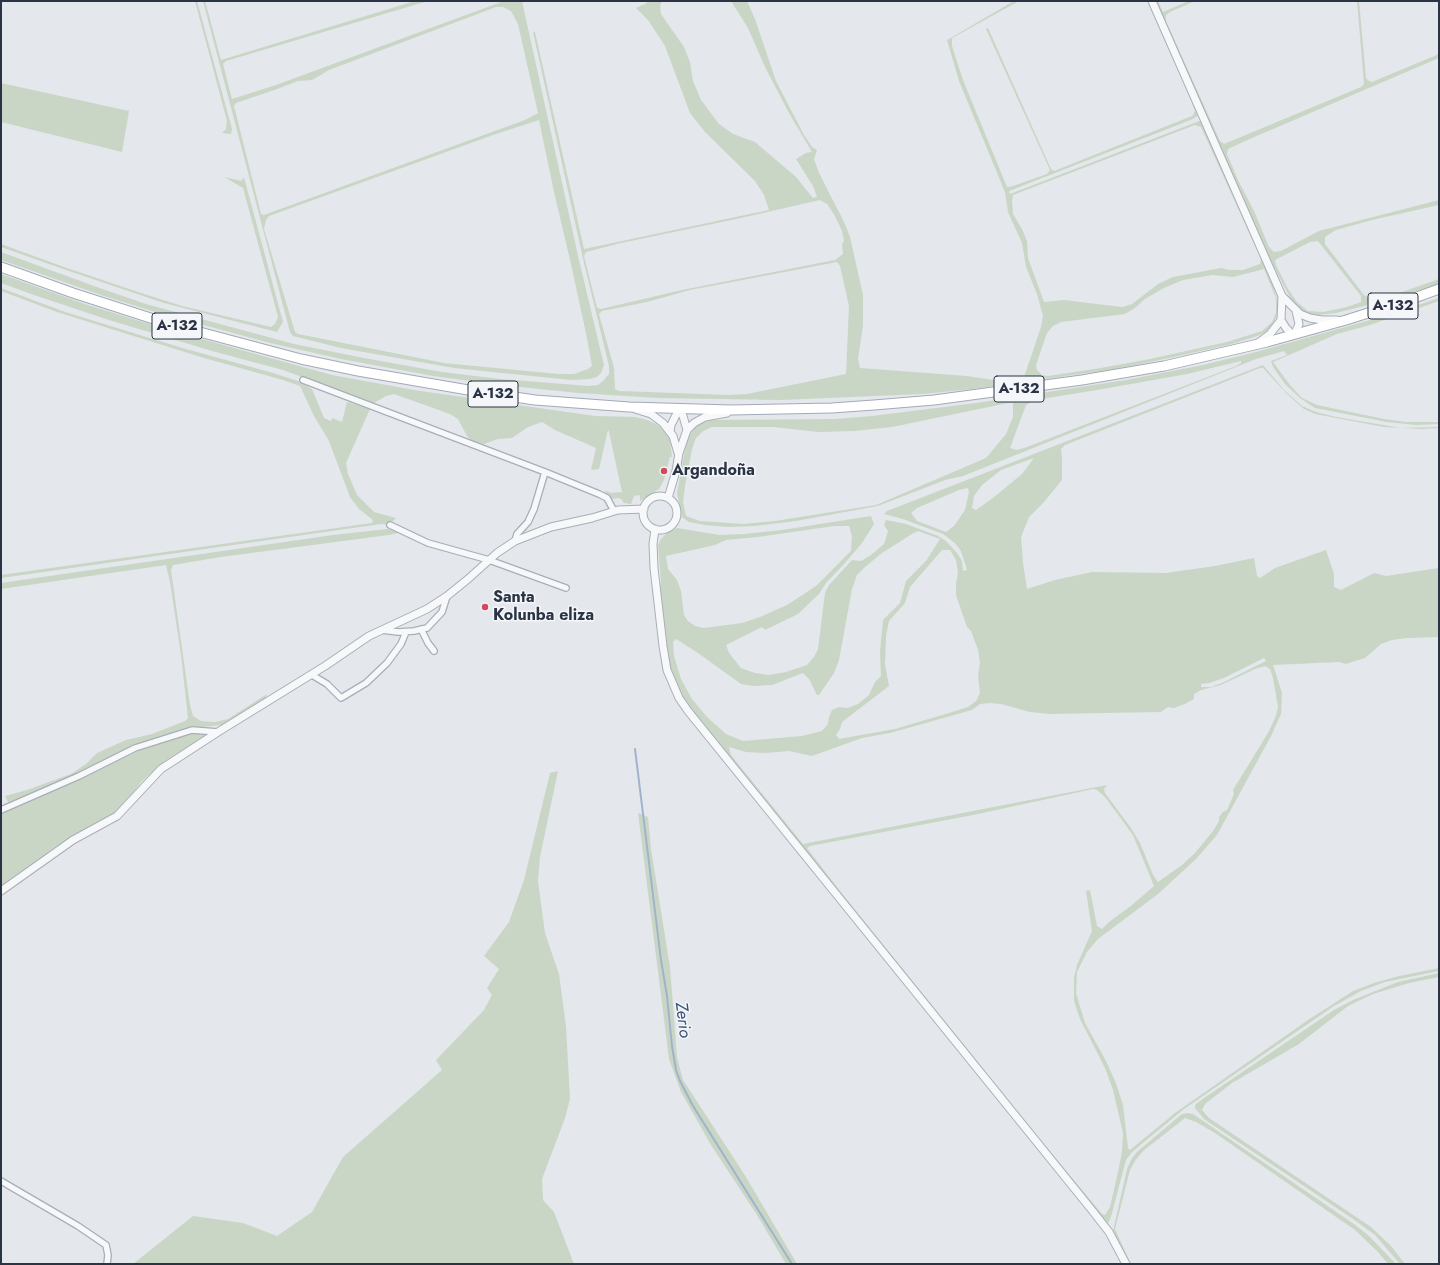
<!DOCTYPE html>
<html>
<head>
<meta charset="utf-8">
<style>
	body { margin:0 }
	#map { position:relative; width:1440px; height:1265px; overflow:hidden; background:#e4e7ec; font-family:Jost,sans-serif }
	canvas { display:block }
	.frame { position:absolute; inset:0; border:2px solid #2b3445; pointer-events:none }
</style>
</head>
<body>
<div id="map">
<canvas width="1440" height="1265"></canvas>
<div class="frame"></div>
</div>
<script>
const g = document.querySelector('canvas').getContext('2d');
g.lineJoin = 'round';
function fillPath(path, color) {
  g.fillStyle = color;
  g.fill(path, 'evenodd');
}
function shape(rows) {
  const path = new Path2D();
  for (const r of rows) {
    if (r.length === 3) {
      path.moveTo(r[0] + r[2], r[1]);
      path.arc(r[0], r[1], r[2], 0, 2 * Math.PI);
      continue;
    }
    path.moveTo(r[0], r[1]);
    for (let i = 2; i < r.length; i += 2) path.lineTo(r[i], r[i + 1]);
  }
  return path;
}
function trace(path, color, width, dash) {
  g.strokeStyle = color;
  g.lineWidth = width;
  g.lineCap = dash ? 'butt' : 'round';
  g.setLineDash(dash || []);
  g.stroke(path);
}
function label(font, color, halo, rows, align = 'center') {
  g.font = font + ' Jost,sans-serif';
  g.lineWidth = 3;
  g.setLineDash([]);
  g.textBaseline = 'middle';
  g.strokeStyle = halo;
  g.fillStyle = color;
  for (const [text, x, y, turn = 0] of rows) {
    g.save();
    g.translate(x, y);
    g.rotate((+turn || 0) * Math.PI / 180);
    g.textAlign = isNaN(turn) ? turn : align;
    if (halo) g.strokeText(text, 0, 0);
    g.fillText(text, 0, 0);
    g.restore();
  }
}
const green = shape([
	[195,1,197,1,232,129,231,134,222,133,226,129,227,121],
	[203,1,205,1,221,60,415,1,428,1,226,61,223,64,232,99,276,85,504,1,522,1,579,260,604,365,601,373,597,377,590,379,571,380,454,368,341,348,293,336,290,332,281,298],
	[496,7,503,7,511,11,518,24,538,113,525,120,264,215,261,214,234,106,236,103,277,89,298,81,312,80,329,70],
	[539,120,554,192,571,264,587,338,592,366,588,369,574,374,558,374,444,363,298,334,295,332,264,229,266,220,269,216,493,135],
	[647,1,662,1,660,6,661,14,684,47,690,62,693,81,701,100,719,124,733,134,755,142,796,177,813,198,817,197,813,186,796,159,806,153,812,152,789,113,765,67,748,28,731,1,747,1,755,19,776,81,804,135,812,147,817,150,814,159,819,173,845,224,850,237,863,295,863,326,858,359,860,368,967,376,1000,381,1020,379,1024,377,1041,327,1043,316,1037,294,1026,267,1022,243,1008,212,1005,192,959,81,947,40,1014,1,1019,1,952,38,952,46,963,80,1007,187,1010,187,1047,174,1050,170,986,29,988,28,1051,169,1054,171,1192,116,1194,113,1195,111,1190,98,1147,1,1149,1,1199,115,1193,119,1009,191,1010,194,1202,120,1267,267,1276,295,1278,305,1278,313,1274,322,1267,331,1260,335,1232,344,1169,358,1116,369,973,389,923,394,781,400,658,398,578,393,500,385,433,376,341,359,270,343,152,311,104,296,1,260,1,252,94,286,146,304,294,344,364,358,442,372,500,379,589,386,598,385,603,381,609,374,609,366,584,263,533,32,535,32,584,249,769,210,764,195,755,181,705,132,690,113,665,46,648,20,636,8,647,3],
	[1195,125,1201,127,1261,259,1260,264,1243,270,1229,270,1221,268,1173,277,1158,284,1132,304,1122,307,1064,300,1044,302,1028,258,1027,241,1022,229,1013,214,1012,201,1013,195],
	[820,200,827,204,835,216,842,231,844,241,842,244,843,254,835,260,682,290,601,309,597,308,584,256,586,252,621,243,741,218],
	[837,262,840,266,849,306,846,374,747,394,729,395,619,391,615,389,614,368,599,314,602,311,647,302,690,290],
	[1264,269,1276,298,1276,313,1272,322,1262,331,1227,342,1150,359,1101,368,1048,376,1042,375,1037,370,1036,365,1047,333,1053,326,1061,322,1125,314,1135,308,1145,299,1164,288,1183,280,1213,275,1233,277],
	[1155,1,1158,1,1163,12,1189,1,1195,1,1170,12,1166,15,1166,21,1220,141,1224,144,1361,87,1364,84,1357,1,1359,1,1366,78,1369,81,1372,82,1439,54,1439,58,1245,141,1228,149,1227,154,1238,180,1254,211,1269,247,1274,252,1281,251,1319,231,1439,200,1439,205,1372,220,1336,230,1325,237,1325,244,1364,295,1370,299,1378,298,1402,292,1439,279,1439,284,1388,300,1336,313,1318,315,1308,314,1299,309,1293,303,1270,260],
	[1318,241,1361,296,1361,302,1347,307,1323,312,1308,311,1297,302,1288,289,1276,265,1275,260,1310,242],
	[1,83,129,111,122,152,1,122],
	[224,177,242,181,242,179,244,178,245,181,283,322,277,332,164,303,66,270,1,247,1,244,64,267,141,293,182,306,271,327,275,324,278,317,243,188],
	[1,274,85,304,162,328,332,375,414,390,511,404,595,416,635,417,647,420,656,424,666,431,670,440,672,457,670,457,664,480,659,489,640,501,640,496,639,495,634,496,631,504,624,503,621,499,618,498,613,499,604,492,607,491,611,493,622,492,609,432,608,430,599,469,591,470,596,448,555,430,542,422,528,427,512,438,498,439,484,444,472,441,467,436,458,419,450,414,394,394,386,396,374,403,283,370,212,351,109,320,34,295,1,283],
	[1,288,65,312,179,347,273,373,298,381,312,389,324,418,331,421,332,418,342,422,347,402,370,409,346,463,348,474,357,495,374,512,396,518,392,522,393,525,381,524,1,578,1,575,372,523,373,520,359,509,350,497,329,441,314,416,300,386,283,380,204,358,57,312,1,291],
	[1439,298,1439,301,1370,325,1337,334,1273,362,1290,385,1302,398,1317,405,1384,419,1406,422,1439,422,1439,424,1416,425,1387,422,1315,408,1300,398,1285,384,1273,367,1271,361,1287,355,1284,351,1256,359,963,476,945,480,878,506,796,521,755,526,728,527,705,525,689,522,682,517,677,493,686,444,690,434,696,427,705,422,712,420,835,419,872,416,976,403,1126,380,1203,365,1256,352,1388,315],
	[1241,361,1241,363,1236,366,1027,447,1017,450,1010,448,1026,405,1035,400,1103,389,1187,374],
	[1008,403,1013,403,1013,417,1006,434,986,458,876,505,775,521,744,524,700,521,686,516,683,502,685,486,692,449,696,438,703,431,712,427,774,427,818,432,854,431,892,427],
	[1263,365,1284,390,1302,406,1316,412,1336,417,1401,428,1439,427,1439,428,1422,429,1384,427,1315,414,1304,409,1297,403,1287,394,1263,368,1260,368,1065,445,1061,449,1062,458,1062,480,1044,502,1029,517,1021,537,1023,563,1027,589,1055,580,1092,572,1166,573,1215,566,1254,558,1257,576,1260,578,1275,568,1326,550,1334,574,1334,587,1341,590,1374,573,1386,576,1439,568,1439,637,1407,638,1392,640,1381,644,1365,658,1346,664,1339,662,1273,665,1282,693,1281,714,1271,736,1217,835,1196,859,1158,894,1098,939,1087,952,1077,972,1076,993,1085,1023,1105,1059,1116,1083,1123,1105,1128,1148,1130,1150,1175,1113,1308,1020,1353,991,1374,983,1399,976,1439,968,1439,971,1385,982,1361,991,1334,1006,1184,1109,1132,1152,1126,1160,1112,1213,1109,1222,1107,1223,1104,1222,682,698,674,682,668,663,660,594,661,581,658,545,661,539,666,534,677,528,720,535,744,534,782,530,871,516,874,524,862,543,845,563,826,583,819,594,798,614,765,630,762,627,726,645,729,653,741,668,755,673,769,675,786,672,807,665,814,657,818,649,825,593,829,585,852,560,861,561,871,555,884,544,888,531,884,525,886,520,906,524,938,536,946,541,957,553,962,561,963,571,967,570,961,551,955,543,943,534,903,519,884,514,887,511],
	[1034,458,1022,474,993,498,976,510,972,508,974,496,982,485,1001,470],
	[968,488,969,492,965,510,954,526,946,532,917,521,911,513,917,508,959,490],
	[834,526,849,526,852,536,851,551,816,586,787,605,760,617,742,623,704,628,695,626,688,621,684,615,681,591,677,580,668,569,666,556,715,545,726,540,758,537],
	[918,531,940,539,926,561,906,581,900,603,883,620,880,652,881,676,875,682,869,695,858,704,848,708,839,707,832,710,829,717,828,724,822,731,802,736,743,741,726,734,707,717,692,699,681,679,674,656,673,642,676,639,698,653,741,684,753,686,772,685,803,673,809,679,817,695,819,695,834,673,839,660,852,589,857,575,865,567,882,553,912,534],
	[942,550,950,550,956,560,958,573,956,583,956,595,967,627,971,631,978,650,980,662,978,675,980,693,976,701,968,707,949,713,895,729,839,739,836,735,840,729,842,722,889,686,885,664,886,636,889,621,905,603,910,587],
	[1264,658,1266,661,1222,683,1211,687,1201,687,1201,684,1209,683,1224,678],
	[1265,666,1270,669,1273,678,1278,707,1276,716,1268,733,1233,790,1234,794,1227,810,1223,812,1219,817,1219,821,1213,831,1195,853,1182,865,1158,882,1153,875,1140,843,1131,828,1105,793,1104,789,1107,785,803,844,731,755,729,747,746,752,766,753,789,751,812,756,862,738,890,733,972,710,980,704,989,703,1001,704,1030,712,1049,714,1161,712,1168,707,1174,708,1185,704,1194,699,1194,694,1201,690,1221,685,1255,669],
	[1093,789,1097,790,1105,797,1133,835,1154,886,1132,905,1109,922,1102,929,1097,926,1090,890,1086,891,1092,931,1077,965,1074,978,1074,1001,1080,1019,1105,1068,1113,1090,1123,1133,1122,1152,1118,1172,1110,1207,1105,1215,1102,1214,1048,1149,840,891,807,848,810,846,978,814],
	[388,529,400,532,398,533,389,535,221,557,173,565,171,570,190,705,193,716,201,721,215,722,228,719,267,694,266,698,222,725,192,728,164,735,134,746,97,765,9,804,5,796,27,790,71,774,86,764,97,753,126,740,152,734,185,721,188,718,181,655,170,582,166,565,1,589,1,583,333,535],
	[201,731,211,732,165,761,141,782,126,804,106,819,55,847,1,888,1,812,93,773,142,749,174,738],
	[558,771,540,857,538,881,545,933,559,974,566,1026,570,1099,565,1118,542,1179,543,1200,554,1212,574,1264,133,1264,193,1216,243,1223,277,1236,312,1212,343,1157,442,1070,436,1060,484,1010,492,995,487,988,499,969,484,956,509,922,524,880,550,773],
	[638,813,648,817,651,849,670,967,677,1057,683,1080,746,1177,797,1264,786,1264,757,1215,711,1145,681,1092,669,1059],
	[1439,973,1439,977,1409,983,1373,994,1348,1006,1299,1044,1232,1083,1205,1104,1202,1110,1209,1118,1371,1227,1391,1246,1405,1264,1400,1264,1375,1235,1353,1219,1204,1119,1195,1108,1195,1105,1204,1098,1334,1010,1353,1000,1398,982],
	[1188,1113,1193,1114,1354,1224,1368,1235,1396,1264,1388,1264,1378,1252,1355,1230,1215,1133,1196,1122,1185,1118,1143,1151,1135,1161,1130,1170,1115,1229,1131,1264,1128,1264,1113,1231,1127,1169,1132,1158,1138,1151,1182,1114]
]);
const stream = shape([
	[635,749,661,960,667,996,672,1046,676,1070,680,1081,693,1106,792,1264]
]);
const minor = shape([
	[303,380,545,472,599,494,607,498,614,511],
	[390,525,428,543,489,560,566,588],
	[515,541,517,534,528,522,534,509,545,472],
	[421,629,428,643,434,651],
	[382,630,398,632,414,631,427,628,442,612,447,596],
	[312,675,327,684,341,698,366,683,387,663,401,644,406,632],
	[1,810,79,776,135,748,192,730,218,732],
	[1,1181,78,1226,106,1245,108,1255,107,1264]
]);
const tertiary = shape([
	[1152,1,1282,296,1300,314,1310,318,1322,320,1337,320],
	[1281,320,1286,328,1293,335,1296,331,1299,324,1296,311],
	[1258,343,1270,334,1281,320,1282,296],
	[635,409,651,414,663,423,673,436,678,453],
	[670,432,671,425,679,409,683,416,687,430],
	[660,513,17],
	[668,498,676,471,679,453,687,430,694,423,705,417,727,413],
	[655,529,653,544,654,568,663,646,667,670,679,698,688,711,1091,1209,1109,1232,1126,1264],
	[1,891,73,840,117,816,161,769,218,732,325,666,369,636,427,609,447,596,468,579,497,553,515,541,551,527,592,518,618,510,644,509]
]);
const primary = shape([
	[1,267,73,293,166,323,301,359,358,371,474,391,535,400,629,407,731,410,832,408,874,405,934,400,1082,380,1164,366,1267,342,1346,320,1406,301,1439,289]
]);
const markers = [
	[664,471,4,"#d1495b"],
	[485,607,4,"#d1495b"]
];
const shields = [
	[1393,306,50],
	[177,326,50],
	[1019,389,50],
	[493,394,50]
];
const shieldNames = [
	["A-132",1393,306],
	["A-132",177,326],
	["A-132",1019,389],
	["A-132",493,394]
];
const poiNames = [
	["Argandoña",672,471],
	["Santa",493,598],
	["Kolunba eliza",493,616]
];
const waterNames = [
	["Zerio",682,1020,83]
];
fillPath(green, '#c9d6c5');
trace(stream, '#9fb4cc', 2);
trace(minor, '#a9aeb7', 8);
trace(tertiary, '#a9aeb7', 9);
trace(primary, '#a3abb8', 11);
trace(minor, '#f7f8fa', 5.5);
trace(tertiary, '#f7f8fa', 7);
trace(primary, '#fff', 9);
for (const [x, y, r, color] of markers) {
  const dot = new Path2D();
  dot.arc(x, y, r, 0, 2 * Math.PI);
  g.fillStyle = color;
  g.fill(dot);
  trace(dot, '#f4f6f9', 1.5);
}
for (const [x, y, w] of shields) {
  const box = new Path2D();
  box.roundRect(x - w / 2, y - 13, w, 26, 3);
  g.fillStyle = '#f4f6f9';
  g.fill(box);
  trace(box, '#2b3445', 1);
}
label('bold 15px', '#2b3445', null, shieldNames);
label('bold 16px', '#2b3445', '#f4f6f9', poiNames, 'left');
label('italic 17px', '#34527a', '#f4f6f9', waterNames);
</script>
</body>
</html>
